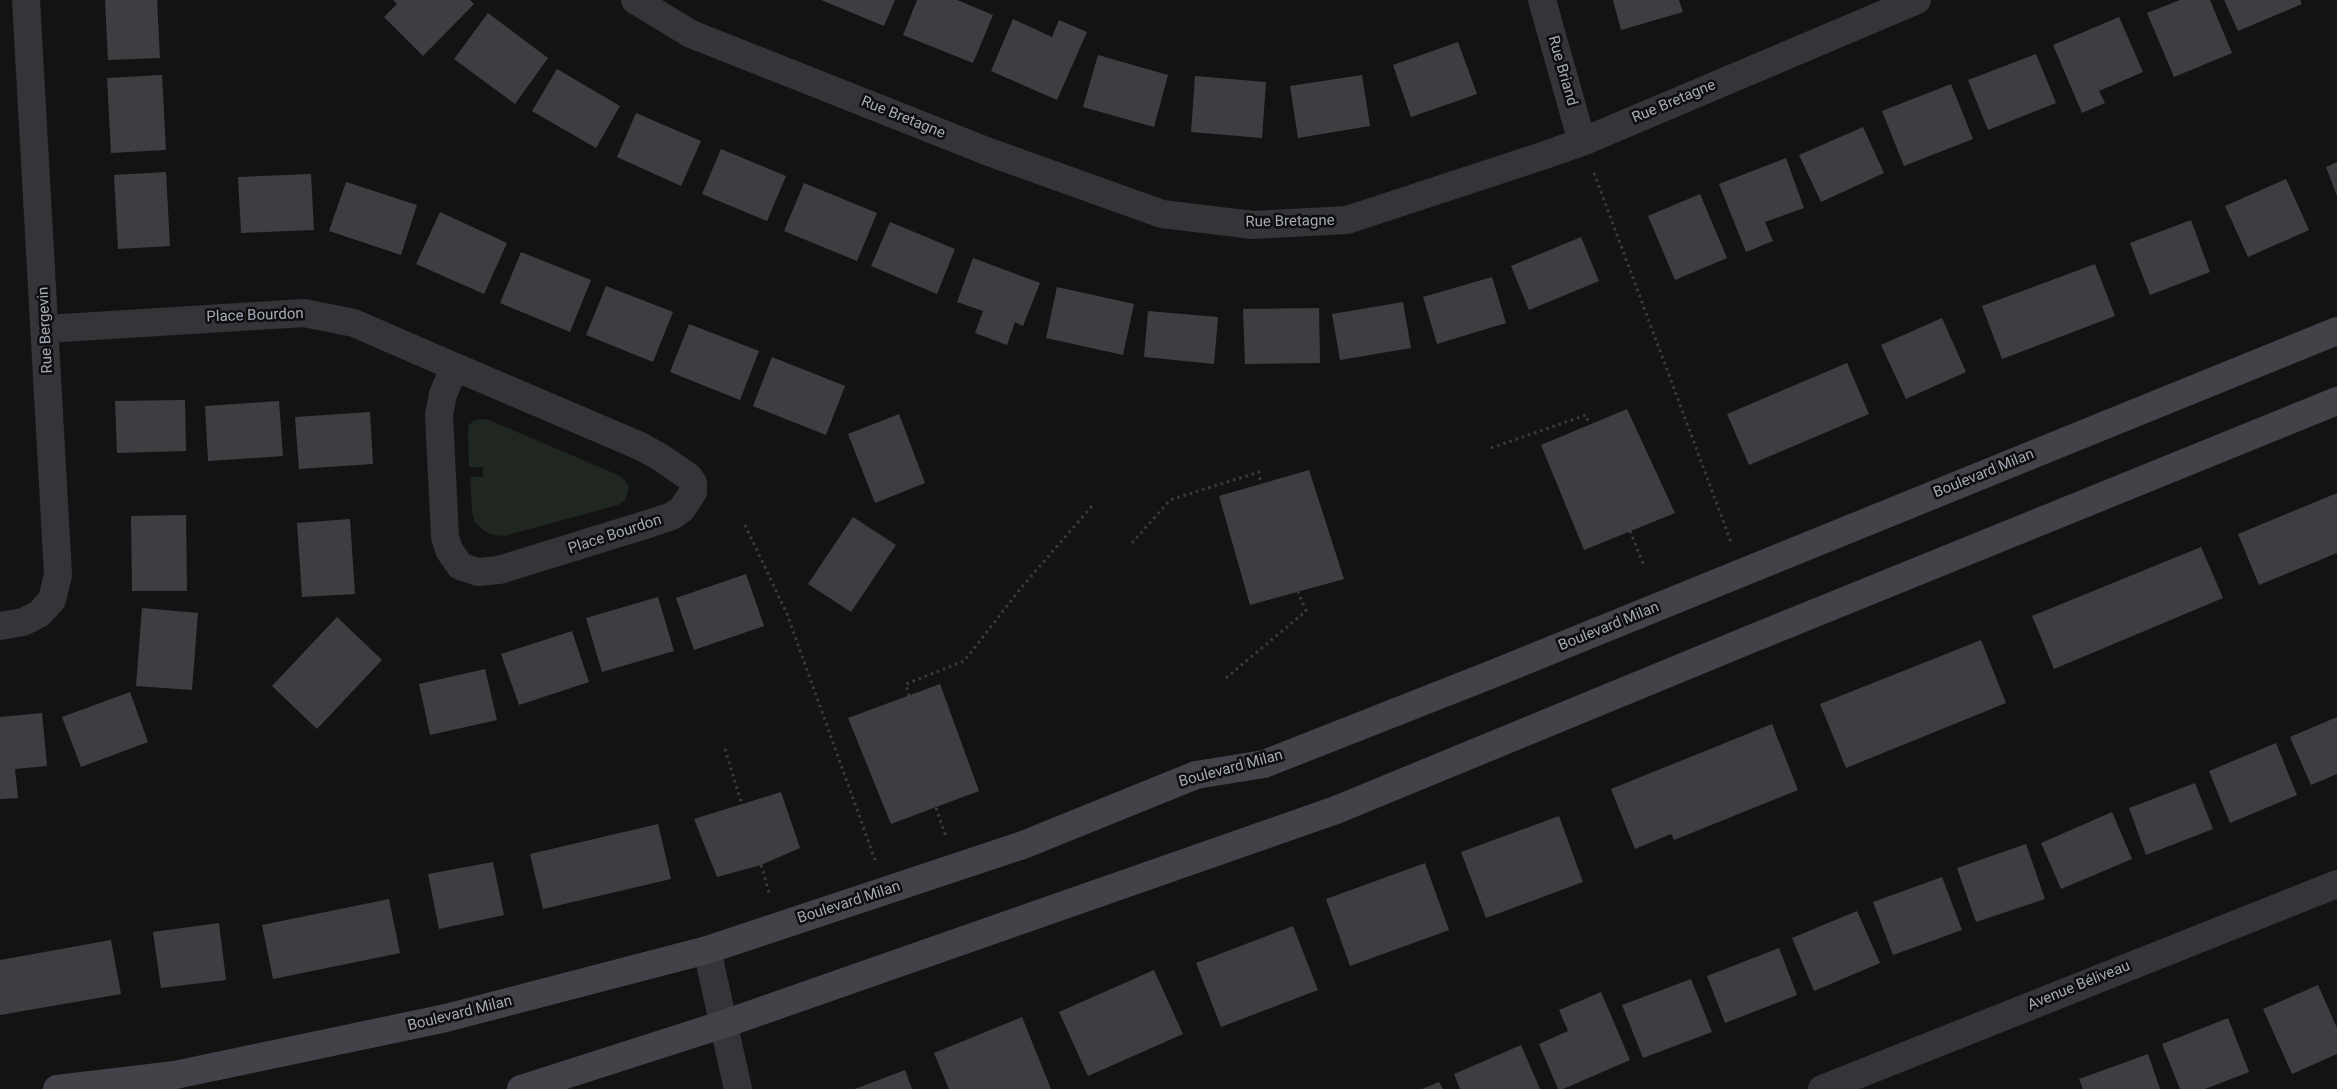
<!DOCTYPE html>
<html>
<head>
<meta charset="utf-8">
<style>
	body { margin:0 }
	canvas { display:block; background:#131314 }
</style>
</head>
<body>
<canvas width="2337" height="1089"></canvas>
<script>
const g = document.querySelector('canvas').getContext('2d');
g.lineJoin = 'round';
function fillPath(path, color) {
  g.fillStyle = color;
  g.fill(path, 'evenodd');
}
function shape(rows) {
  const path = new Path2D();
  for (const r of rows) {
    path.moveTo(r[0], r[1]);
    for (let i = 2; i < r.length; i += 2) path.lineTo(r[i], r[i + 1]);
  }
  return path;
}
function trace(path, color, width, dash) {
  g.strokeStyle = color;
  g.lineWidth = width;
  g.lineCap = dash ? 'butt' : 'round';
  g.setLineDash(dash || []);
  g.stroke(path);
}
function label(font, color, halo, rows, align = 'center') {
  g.font = font + ' Roboto,sans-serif';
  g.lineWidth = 5;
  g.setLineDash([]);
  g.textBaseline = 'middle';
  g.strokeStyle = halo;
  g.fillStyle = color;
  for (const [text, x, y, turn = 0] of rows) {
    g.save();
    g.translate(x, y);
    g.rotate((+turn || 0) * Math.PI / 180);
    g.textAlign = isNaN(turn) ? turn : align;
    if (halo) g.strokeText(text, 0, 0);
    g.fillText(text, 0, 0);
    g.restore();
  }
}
const green = shape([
	[481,419,489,420,618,475,626,481,629,487,625,500,618,505,504,536,493,535,484,531,475,522,472,512,470,477,483,477,483,467,469,467,468,434,469,425,473,421]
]);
const building = shape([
	[105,0,157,0,160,58,108,60],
	[393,0,470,0,474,4,423,56,384,17,397,4],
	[821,0,895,0,884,26],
	[917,0,957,0,993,15,973,63,903,35],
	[1613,0,1679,0,1683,12,1621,30],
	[2180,0,2210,0,2232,53,2174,77,2147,13],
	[2224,0,2300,0,2302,4,2238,31],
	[488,13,548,58,515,104,454,59],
	[2119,17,2143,72,2099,91,2105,103,2082,113,2053,45],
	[1013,19,1052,37,1059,20,1087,32,1057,100,991,71],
	[1458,42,1477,94,1411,117,1393,65],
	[2036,54,2056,103,1988,130,1968,80],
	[1098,55,1168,75,1154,127,1083,107],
	[557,69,620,106,596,148,532,111],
	[162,75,166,150,111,153,107,78],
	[1362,75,1370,126,1298,138,1290,86],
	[1195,76,1266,82,1262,138,1191,132],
	[1951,84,1973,139,1904,166,1882,111],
	[636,113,701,141,681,186,617,157],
	[1863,127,1884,173,1821,202,1799,155],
	[721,149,786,176,767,221,702,194],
	[1786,158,1804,208,1765,222,1773,241,1746,252,1719,184],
	[2337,162,2337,196,2326,167],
	[166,172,170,246,118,249,114,175],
	[311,174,314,230,241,233,238,177],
	[2286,179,2309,230,2248,257,2225,206],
	[346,182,417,205,401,255,329,231],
	[804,183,877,213,857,261,784,231],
	[1700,194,1727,258,1675,280,1648,216],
	[440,212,507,243,484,294,416,264],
	[2191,220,2210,272,2150,295,2130,243],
	[890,222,955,249,937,294,871,266],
	[1581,237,1599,281,1529,310,1511,266],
	[521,252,591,280,570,332,500,303],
	[973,258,1040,283,1023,326,1015,322,1007,345,975,333,983,311,957,302],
	[2095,264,2115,316,2002,359,1982,306],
	[1492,277,1506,323,1437,344,1423,297],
	[606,286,673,312,653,362,586,335],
	[1057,287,1134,304,1123,355,1046,338],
	[1403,302,1411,348,1340,360,1332,314],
	[1319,308,1320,363,1245,364,1243,309],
	[1148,311,1218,317,1214,364,1144,357],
	[1942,318,1966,372,1906,399,1881,345],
	[689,324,759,351,740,400,670,372],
	[772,357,845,386,826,435,753,406],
	[1847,363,1869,414,1749,465,1727,414],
	[185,400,186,451,117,453,115,401],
	[279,401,283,456,208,461,205,406],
	[1627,409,1675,513,1584,550,1541,445],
	[370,412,373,464,299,469,295,417],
	[899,414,925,483,875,503,848,434],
	[1309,470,1344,579,1250,605,1219,496],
	[2337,493,2337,553,2259,585,2238,534],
	[186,515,187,591,132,591,131,516],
	[853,517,896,545,851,612,808,584],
	[350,519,355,594,302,597,297,523],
	[2201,547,2223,598,2054,669,2032,616],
	[746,574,764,626,694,650,676,598],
	[658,597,674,651,602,672,586,618],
	[142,608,198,613,192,690,136,686],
	[337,617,382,660,317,729,272,686],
	[572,631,589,682,519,705,501,654],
	[1981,640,2006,703,1846,768,1820,704],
	[485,669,497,720,430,735,419,684],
	[940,684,979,791,891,824,848,718],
	[130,692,148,742,81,767,62,717],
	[42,713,47,766,15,769,18,798,0,799,0,717],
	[2337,717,2337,774,2311,785,2290,737],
	[1772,724,1798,790,1674,840,1671,834,1635,849,1611,789],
	[2276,743,2297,795,2230,823,2209,771],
	[2195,783,2213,829,2146,855,2129,808],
	[781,792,800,848,761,865,717,877,694,819],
	[2112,812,2132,859,2061,889,2041,843],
	[1559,816,1583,882,1486,918,1461,852],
	[658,824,671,879,543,909,530,854],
	[2026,844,2045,899,1976,922,1957,868],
	[493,862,504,915,439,929,428,874],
	[1425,863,1449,930,1350,966,1326,899],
	[1942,877,1962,930,1893,955,1873,902],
	[389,899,400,953,273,979,262,925],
	[1857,911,1880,963,1814,991,1792,938],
	[219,923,226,980,161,988,153,932],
	[1293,926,1318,990,1221,1027,1196,963],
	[111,940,121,994,0,1015,0,960],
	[1779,948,1797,995,1725,1023,1707,976],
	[1154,970,1183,1034,1088,1076,1059,1012],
	[1691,979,1712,1032,1643,1058,1622,1005],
	[2318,985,2337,1028,2337,1054,2292,1074,2263,1009],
	[1601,992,1630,1060,1563,1089,1558,1089,1539,1044,1568,1031,1559,1010],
	[1022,1017,1051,1089,949,1089,934,1053],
	[2228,1018,2249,1072,2205,1089,2180,1089,2162,1044],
	[1521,1045,1540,1089,1460,1089,1454,1074],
	[2148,1054,2160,1089,2083,1089,2079,1079],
	[905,1070,912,1089,855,1089],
	[1439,1082,1443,1089,1422,1089]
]);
const path = shape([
	[1594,173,1731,542],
	[1491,448,1586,415,1589,424],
	[745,525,787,614,875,860],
	[1630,531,1644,566],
	[1132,543,1170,500,1259,472,1261,483],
	[1226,678,1306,611,1298,592],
	[909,696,906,684,964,661,1021,588,1092,506],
	[725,749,742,805],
	[936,808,946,837],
	[761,865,770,896]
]);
const minor = shape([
	[635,0,691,34,989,152,1162,214,1253,225,1347,220,1542,156,1582,142,1917,0],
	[1542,0,1582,142],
	[46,329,304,313,354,323,455,367],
	[455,367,640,446,660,457,689,477,693,483,693,492,682,509,672,516,648,524,499,570,478,572,460,566,449,550,445,537,439,415,443,394,455,367],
	[0,626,23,622,39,614,52,600,58,575,26,0],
	[707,950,738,1089],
	[1822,1089,2337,884]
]);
const secondary = shape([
	[57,1089,175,1075,446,1018,707,950,1023,845,1196,775,1264,764,1495,673,2337,331],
	[521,1089,724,1024,1336,810,1751,639,2337,401]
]);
const streetNames = [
	["Rue Briand",1562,71,74],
	["Rue Bretagne",1674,102,-23],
	["Rue Bretagne",903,118,22],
	["Rue Bretagne",1290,222,-1],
	["Place Bourdon",255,316,-2],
	["Rue Bergevin",46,330,-93],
	["Boulevard Milan",1984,474,-22],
	["Place Bourdon",615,535,-18],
	["Boulevard Milan",1609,627,-22],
	["Boulevard Milan",1231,769,-15],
	["Boulevard Milan",849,903,-18],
	["Avenue Béliveau",2079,986,-22],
	["Boulevard Milan",460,1014,-14]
];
fillPath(green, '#1f2720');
fillPath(building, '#3d3e41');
trace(path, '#3a3b40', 3, [2.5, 4]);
trace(minor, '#343439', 28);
trace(secondary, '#424349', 28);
label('15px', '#a4a9b5', '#0e0e0f', streetNames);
</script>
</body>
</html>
